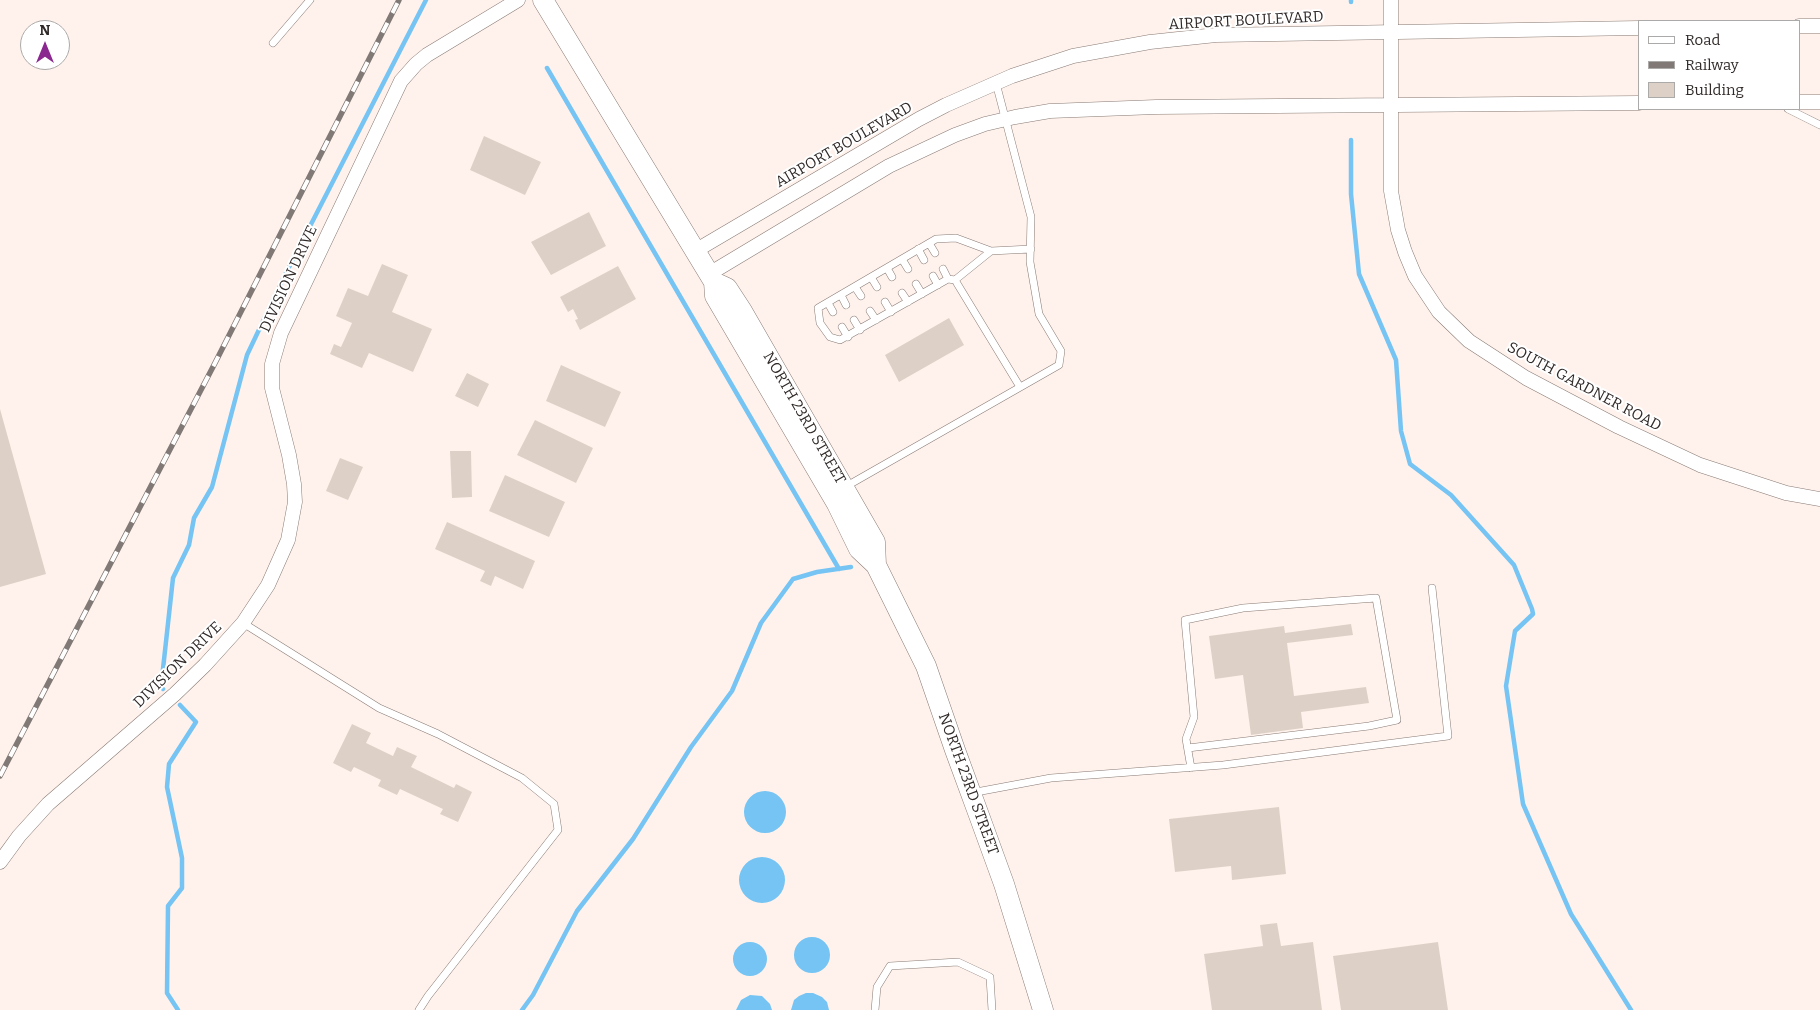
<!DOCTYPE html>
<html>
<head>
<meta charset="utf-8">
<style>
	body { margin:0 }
	#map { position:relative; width:1820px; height:1010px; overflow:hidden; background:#fff2ec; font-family:Bitter,serif }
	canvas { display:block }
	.legend { position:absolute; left:1638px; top:20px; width:162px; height:90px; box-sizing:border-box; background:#fff; border:1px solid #acaaa9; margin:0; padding:6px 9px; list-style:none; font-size:15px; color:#302a28 }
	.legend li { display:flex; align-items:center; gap:10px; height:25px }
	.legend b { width:25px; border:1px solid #acaaa9 }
	.north { position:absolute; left:20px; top:20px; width:50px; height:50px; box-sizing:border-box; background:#fff; border:1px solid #acaaa9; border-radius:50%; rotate:0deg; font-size:14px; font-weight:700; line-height:20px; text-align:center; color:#302a28 }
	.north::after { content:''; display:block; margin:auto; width:18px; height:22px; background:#8b2890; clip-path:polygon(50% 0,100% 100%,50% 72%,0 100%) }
</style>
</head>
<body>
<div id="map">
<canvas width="1820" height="1010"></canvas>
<ul class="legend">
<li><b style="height:6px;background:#fff"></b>Road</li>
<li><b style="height:6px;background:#817975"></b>Railway</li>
<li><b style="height:14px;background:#ddd1c7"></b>Building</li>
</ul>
<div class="north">N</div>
</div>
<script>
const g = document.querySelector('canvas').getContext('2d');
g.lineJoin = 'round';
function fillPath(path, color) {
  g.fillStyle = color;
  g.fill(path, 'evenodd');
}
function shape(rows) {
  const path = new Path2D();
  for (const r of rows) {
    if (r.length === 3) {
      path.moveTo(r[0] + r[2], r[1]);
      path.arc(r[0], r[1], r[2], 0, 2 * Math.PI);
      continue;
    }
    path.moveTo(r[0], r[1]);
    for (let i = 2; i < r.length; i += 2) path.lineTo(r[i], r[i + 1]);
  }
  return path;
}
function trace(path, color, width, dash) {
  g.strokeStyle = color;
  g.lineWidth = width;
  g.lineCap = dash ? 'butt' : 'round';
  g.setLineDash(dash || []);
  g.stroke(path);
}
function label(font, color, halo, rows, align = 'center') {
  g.font = font + ' Bitter,serif';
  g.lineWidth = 4;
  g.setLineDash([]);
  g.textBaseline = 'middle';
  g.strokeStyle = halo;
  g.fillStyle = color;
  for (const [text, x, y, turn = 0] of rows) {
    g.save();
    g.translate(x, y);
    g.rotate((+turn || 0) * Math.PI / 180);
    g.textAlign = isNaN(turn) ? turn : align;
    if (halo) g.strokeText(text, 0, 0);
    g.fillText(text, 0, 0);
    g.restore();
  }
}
const water = shape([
	[765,812,21],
	[762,880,23],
	[812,955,18],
	[750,959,17],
	[806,993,813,993,822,997,827,1002,829,1010,791,1010,794,1000,799,996],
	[750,995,762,996,770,1004,772,1010,736,1010,741,1000]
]);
const stream = shape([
	[1351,0,1351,2],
	[547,68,839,569],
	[1351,140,1351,194,1359,274,1396,360,1401,431,1410,464,1451,495,1514,565,1532,609,1533,614,1515,631,1506,686,1523,804,1571,914,1631,1010],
	[163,689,161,687,173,578,189,545,194,518,212,487,247,355,285,275,426,0],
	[178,1010,167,993,168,906,182,888,182,858,167,787,169,764,196,722,180,705],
	[522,1010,533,995,577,911,633,839,691,747,732,691,761,623,793,579,817,572,851,567]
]);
const building = shape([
	[484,136,541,162,525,195,470,170],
	[589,212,606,246,551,275,531,242],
	[382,264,408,275,392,312,432,329,413,372,369,353,362,368,330,354,334,344,341,347,352,323,336,316,348,288,368,296],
	[618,266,636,299,580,330,575,320,578,319,573,309,568,312,560,297],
	[949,318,964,345,899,382,885,355],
	[561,365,621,392,605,427,546,401],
	[467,373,489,384,478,407,455,396],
	[0,409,46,574,0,587],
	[535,420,593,448,576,483,517,455],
	[450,451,471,451,472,497,452,498],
	[340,458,363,467,348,500,326,491],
	[505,475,565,502,549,537,489,511],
	[447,522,535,561,523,589,495,576,491,586,480,581,485,571,435,549],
	[1351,624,1353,635,1287,643,1294,696,1366,687,1369,703,1301,712,1303,728,1251,735,1243,675,1215,679,1209,636,1284,626,1285,633],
	[352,724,371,733,366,743,393,756,397,747,417,756,411,767,454,788,456,784,472,792,458,822,440,814,443,809,400,789,397,795,378,786,381,780,354,767,351,772,333,763],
	[1279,807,1286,874,1232,880,1231,866,1175,872,1169,819],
	[1277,923,1281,946,1313,942,1322,1010,1212,1010,1204,954,1263,946,1260,925],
	[1438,942,1448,1010,1341,1010,1333,956]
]);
const service = shape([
	[273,43,310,0],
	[1788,109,1820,125],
	[929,243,935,253],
	[918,249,924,260],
	[902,259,908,269],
	[887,268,892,277],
	[943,269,948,279],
	[933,276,938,285],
	[871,277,877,287],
	[955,280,948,279,840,340,830,337,820,323,818,308,936,239,956,238,991,251],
	[916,284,922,294],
	[855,287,861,296],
	[902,293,908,302],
	[841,295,846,305],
	[885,302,891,312],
	[828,303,833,312],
	[870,311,876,320],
	[854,320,860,330],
	[842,327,848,337],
	[1020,387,955,280,991,251,1031,249],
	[845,487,1059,365,1061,351,1039,314,1030,262,1031,217,996,83],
	[243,623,379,708,438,734,522,778,554,804,558,830,428,996,419,1010],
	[1188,748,1369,726,1397,720,1376,598,1243,608,1185,620,1194,717,1186,739,1191,768],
	[971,793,1051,778,1223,765,1448,736,1432,588],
	[875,1010,877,987,890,966,958,962,990,977,992,1010]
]);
const minor = shape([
	[1391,0,1391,191,1398,230,1405,252,1415,276,1439,312,1469,341,1526,378,1619,427,1700,465,1786,493,1820,499],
	[1799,26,1820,26],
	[1799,102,1820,102],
	[695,251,919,119,946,105,1012,76,1073,56,1150,42,1216,35,1639,28],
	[709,274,889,166,955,135,985,124,1015,117,1050,111,1156,107,1639,103],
	[0,862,19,836,48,804,175,694,205,665,243,623,268,585,288,540,295,502,294,484,289,455,272,388,272,364,281,333,401,81,416,64,427,55,518,0]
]);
const secondary = shape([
	[543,0,714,282,715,296,837,504,859,549,876,565],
	[714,282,727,288,742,311,875,542,876,565,926,666,955,750,980,818,1004,884,1043,1010]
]);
const rail = shape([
	[0,776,215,363,399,0]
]);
const streetNames = [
	["AIRPORT BOULEVARD",1246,21,-3],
	["AIRPORT BOULEVARD",844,145,-30],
	["DIVISION DRIVE",289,279,-65],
	["SOUTH GARDNER ROAD",1584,387,28],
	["NORTH 23RD STREET",804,418,60],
	["DIVISION DRIVE",178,665,-44],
	["NORTH 23RD STREET",968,784,70]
];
fillPath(water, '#75c4f3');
trace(stream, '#75c4f3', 4.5);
fillPath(building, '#ddd1c7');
trace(service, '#887a74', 8);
trace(minor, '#887a74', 15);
trace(secondary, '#887a74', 21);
trace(service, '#fff', 7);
trace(minor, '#fff', 14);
trace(secondary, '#fff', 20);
trace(rail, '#817975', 5.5);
trace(rail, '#fff', 4, [11]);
label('15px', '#302a28', '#fff', streetNames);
</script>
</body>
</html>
